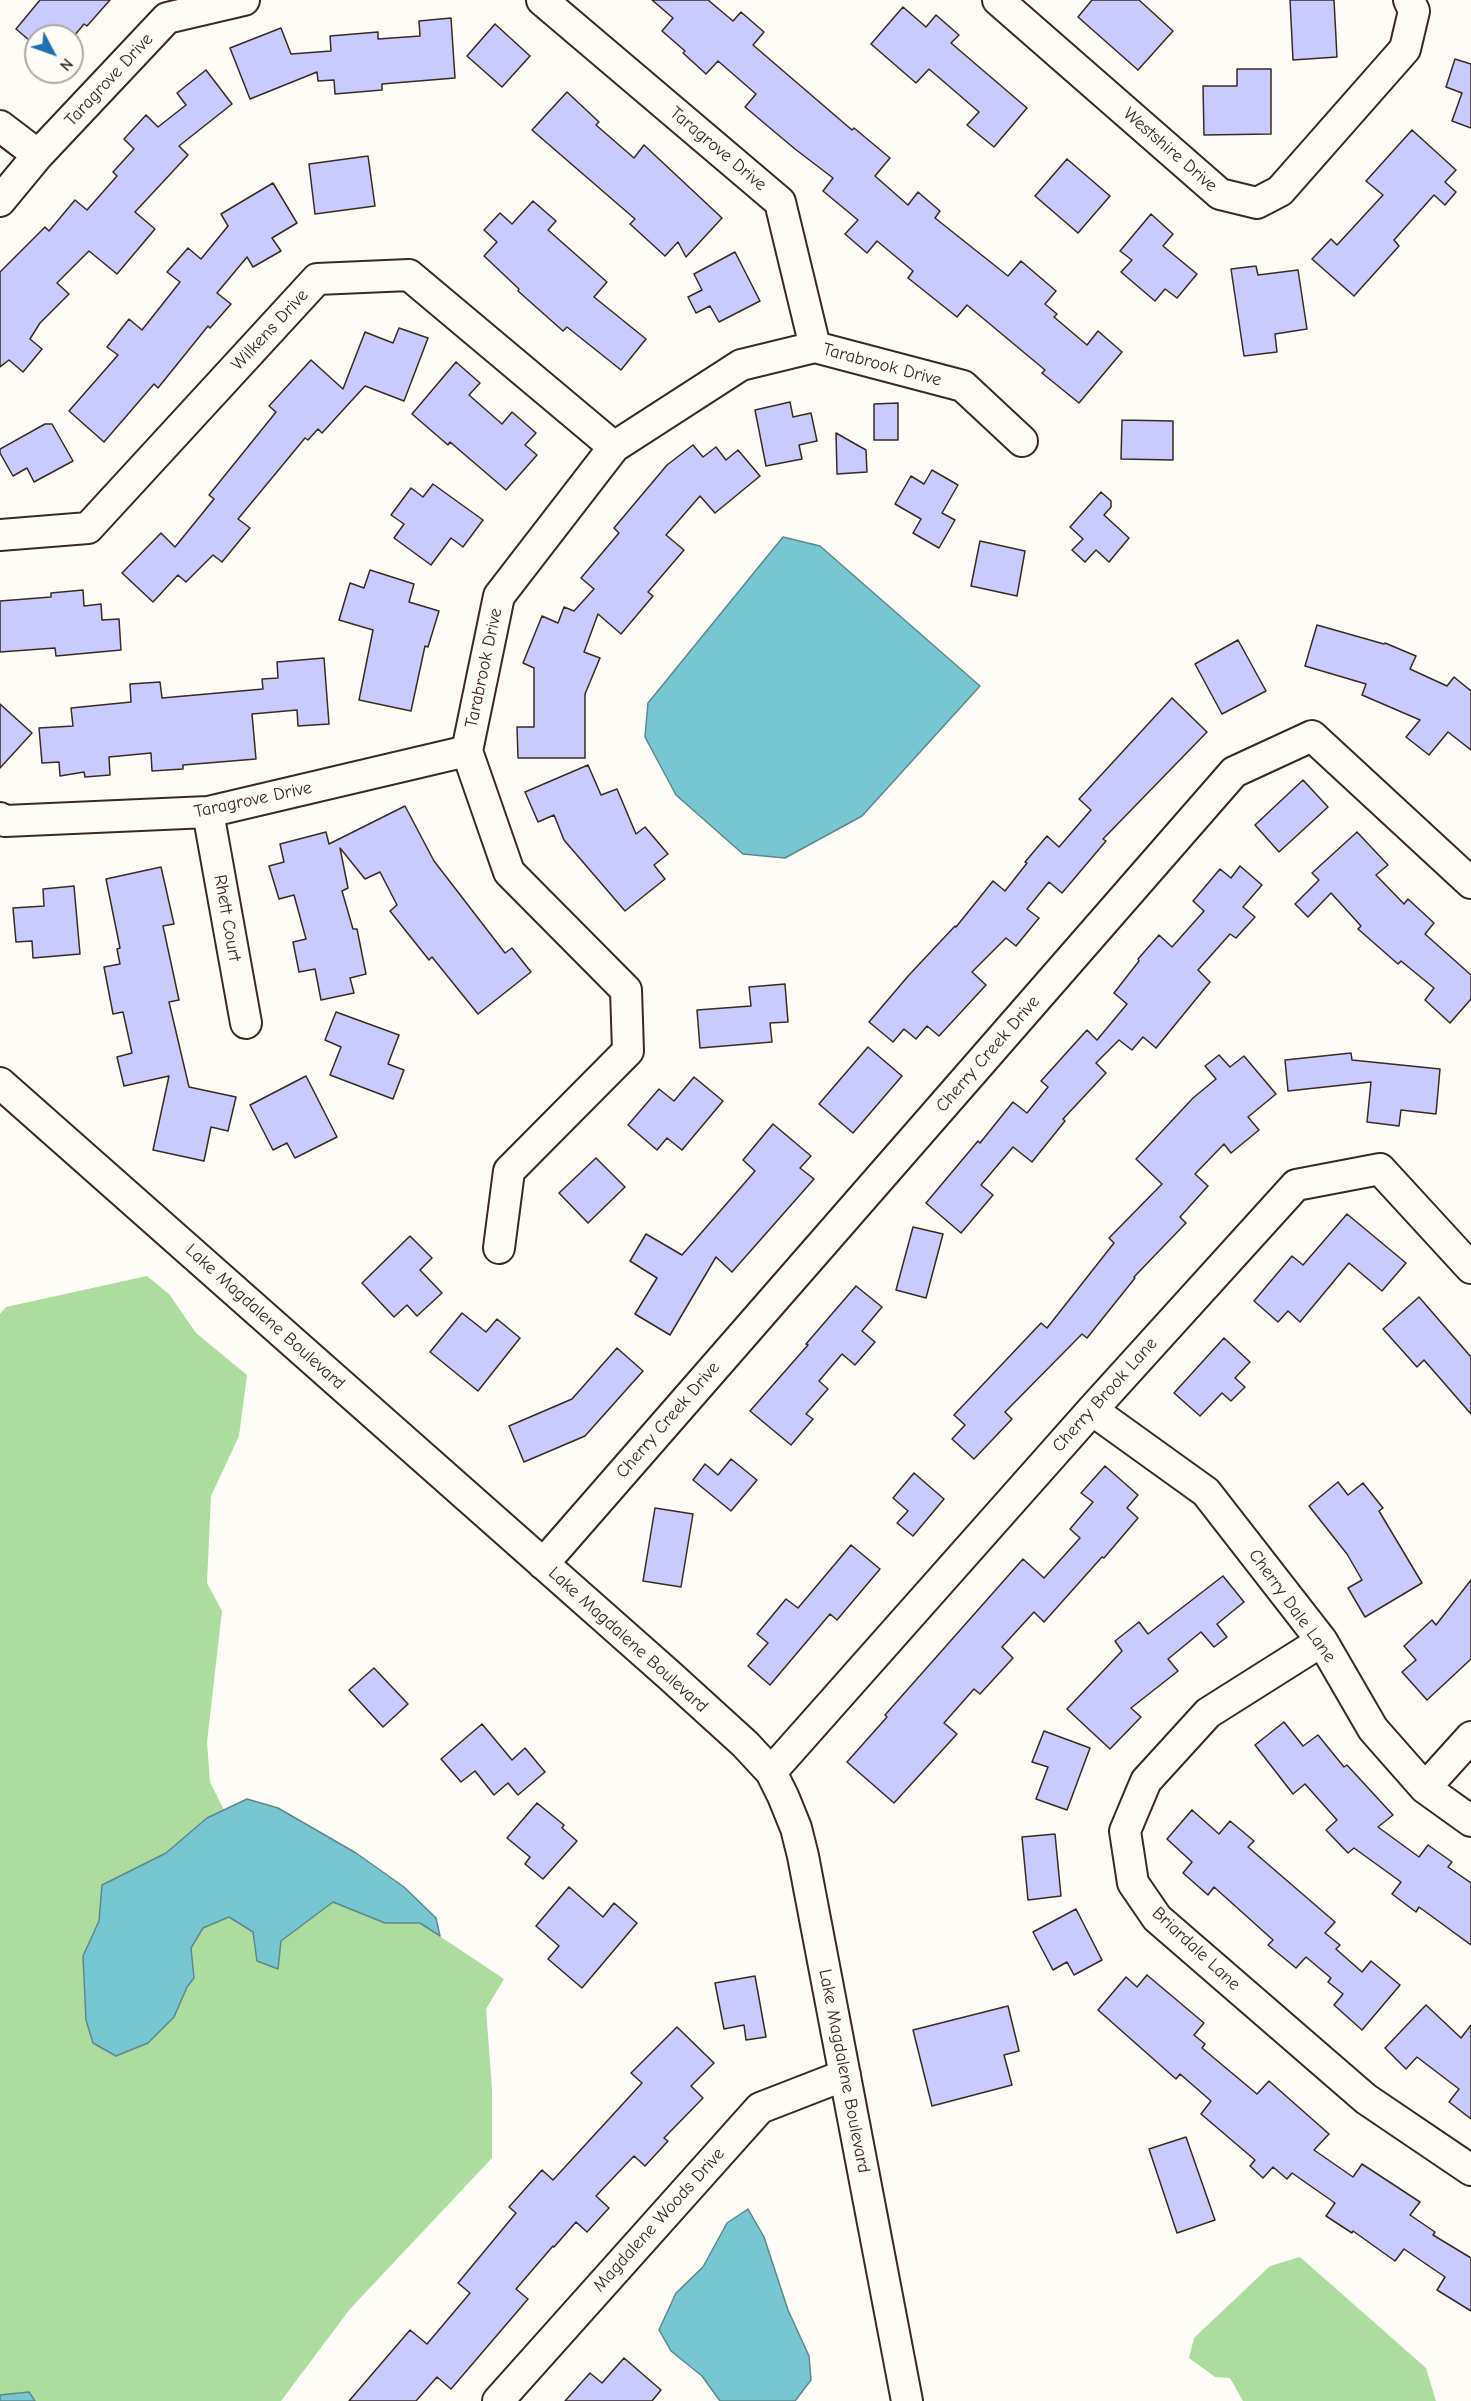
<!DOCTYPE html>
<html>
<head>
<meta charset="utf-8">
<style>
	body { margin:0 }
	#map { position:relative; width:1471px; height:2401px; overflow:hidden; background:#fdfcf7; font-family:"Comic Neue",sans-serif }
	canvas { display:block }
	.north { position:absolute; left:24px; top:24px; width:60px; height:60px; box-sizing:border-box; background:#fdfcf7; border:2px solid #afa8a0; border-radius:50%; rotate:131deg; font-size:16px; font-weight:700; line-height:24px; text-align:center; color:#3b2a1e }
	.north::after { content:''; display:block; margin:auto; width:21px; height:27px; background:#1f6fb2; clip-path:polygon(50% 0,100% 100%,50% 72%,0 100%) }
</style>
</head>
<body>
<div id="map">
<canvas width="1471" height="2401"></canvas>
<div class="north">N</div>
</div>
<script>
const g = document.querySelector('canvas').getContext('2d');
g.lineJoin = 'round';
function fillPath(path, color) {
  g.fillStyle = color;
  g.fill(path, 'evenodd');
}
function shape(rows) {
  const path = new Path2D();
  for (const r of rows) {
    path.moveTo(r[0], r[1]);
    for (let i = 2; i < r.length; i += 2) path.lineTo(r[i], r[i + 1]);
  }
  return path;
}
function trace(path, color, width, dash) {
  g.strokeStyle = color;
  g.lineWidth = width;
  g.lineCap = dash ? 'butt' : 'round';
  g.setLineDash(dash || []);
  g.stroke(path);
}
function label(font, color, halo, rows, align = 'center') {
  g.font = font + ' "Comic Neue",sans-serif';
  g.lineWidth = 5;
  g.setLineDash([]);
  g.textBaseline = 'middle';
  g.strokeStyle = halo;
  g.fillStyle = color;
  for (const [text, x, y, turn = 0] of rows) {
    g.save();
    g.translate(x, y);
    g.rotate((+turn || 0) * Math.PI / 180);
    g.textAlign = isNaN(turn) ? turn : align;
    if (halo) g.strokeText(text, 0, 0);
    g.fillText(text, 0, 0);
    g.restore();
  }
}
const green = shape([
	[147,1276,169,1294,196,1333,247,1375,239,1436,211,1496,207,1583,222,1611,207,1742,210,1782,224,1810,207,1818,166,1853,102,1885,99,1921,83,1956,84,1987,86,1992,148,2043,174,2017,187,1987,194,1978,190,1948,203,1928,229,1917,253,1932,278,1968,281,1941,333,1902,385,1923,420,1923,504,1979,486,2009,492,2089,492,2158,350,2309,281,2401,35,2401,29,2393,0,2395,0,1314,6,1307],
	[1300,2257,1426,2368,1436,2401,1243,2401,1230,2378,1215,2377,1189,2358,1194,2338,1270,2266]
]);
const water = shape([
	[783,537,820,546,980,686,862,816,785,858,743,854,676,795,645,737,648,703,783,537],
	[247,1799,278,1808,356,1853,404,1887,436,1918,440,1936,420,1923,385,1923,333,1902,281,1941,278,1969,257,1961,253,1932,229,1917,203,1928,191,1948,194,1978,187,1987,174,2017,148,2043,116,2056,93,2043,86,2020,83,1956,99,1921,102,1885,166,1853,207,1818,247,1799],
	[748,2209,764,2237,788,2310,809,2356,811,2380,795,2401,720,2401,702,2376,671,2351,659,2330,676,2293,703,2267,727,2223,748,2209],
	[29,2392,35,2401,0,2401,0,2395,29,2392]
]);
const building = shape([
	[40,0,110,0,87,26,84,24,74,36,36,36,36,46,16,29,40,0],
	[652,0,708,0,733,21,741,12,764,32,753,45,852,130,854,128,890,158,875,176,908,205,918,192,940,211,935,218,1008,276,1021,261,1056,291,1045,304,1057,314,1054,317,1087,345,1098,331,1122,352,1079,403,1042,373,1045,370,967,305,957,317,908,278,913,271,877,241,867,253,845,234,858,220,823,191,833,178,795,149,745,107,756,94,718,61,706,74,683,53,685,51,662,31,673,18,652,0],
	[1092,0,1139,0,1173,31,1138,70,1078,17,1092,0],
	[1290,0,1334,0,1337,57,1293,60,1290,0],
	[903,7,926,27,936,15,959,35,951,43,1027,108,994,147,967,125,979,112,929,69,916,83,871,44,903,7],
	[451,18,455,78,382,84,382,90,335,94,334,80,318,81,317,72,250,99,230,48,281,28,291,54,331,51,330,36,378,32,378,39,420,36,419,21,451,18],
	[495,24,530,56,502,87,467,56,495,24],
	[1455,59,1471,64,1471,128,1452,121,1462,93,1446,87,1455,59],
	[1237,69,1271,69,1271,134,1204,135,1203,86,1237,86,1237,69],
	[206,70,232,104,179,146,188,155,135,212,155,229,117,274,89,251,57,283,69,294,40,323,30,339,42,349,23,372,9,360,0,367,0,272,45,227,49,231,75,200,87,210,117,176,113,172,134,149,124,139,146,115,158,127,186,105,177,93,206,70],
	[567,92,599,122,596,125,634,158,644,145,722,218,686,257,678,242,665,256,630,224,635,219,532,130,567,92],
	[1412,130,1456,170,1445,182,1456,192,1445,205,1434,195,1394,240,1399,246,1354,296,1312,259,1331,239,1337,245,1383,195,1366,181,1412,130],
	[368,156,375,206,315,214,309,164,368,156],
	[1067,159,1110,196,1078,233,1035,196,1067,159],
	[273,183,297,223,272,238,281,251,253,267,247,257,217,293,231,304,210,328,208,326,158,388,154,384,104,442,69,411,118,355,107,347,129,319,142,330,180,282,167,272,188,248,201,259,228,226,221,214,273,183],
	[533,201,556,221,548,230,607,282,594,297,646,339,621,370,567,327,563,331,518,291,519,289,484,256,497,242,484,230,500,213,512,224,533,201],
	[1151,214,1173,234,1163,246,1197,274,1177,298,1165,289,1155,301,1121,272,1132,260,1120,251,1151,214],
	[735,252,760,301,719,322,710,306,696,313,688,297,702,290,694,274,735,252],
	[1256,266,1258,275,1298,270,1307,329,1275,334,1277,352,1244,356,1231,269,1256,266],
	[399,328,428,338,404,401,365,386,322,433,318,429,308,440,305,438,238,519,250,528,222,562,213,555,186,582,178,575,153,602,122,573,161,533,175,547,214,499,209,495,276,412,269,406,311,360,343,389,365,332,393,343,399,328],
	[456,362,480,383,469,395,502,424,512,412,536,433,525,445,537,455,506,490,450,442,448,445,412,414,456,362],
	[790,402,793,417,811,413,817,441,799,445,802,459,766,466,755,410,790,402],
	[898,403,898,440,874,440,874,404,898,403],
	[1122,420,1173,421,1173,460,1121,459,1122,420],
	[45,424,52,424,73,461,34,482,27,468,13,476,0,453,0,449,45,424],
	[836,433,866,450,867,472,837,474,836,433],
	[693,445,703,457,716,447,726,460,738,450,760,476,715,513,700,496,666,535,684,550,648,592,653,596,621,634,598,614,584,652,600,658,585,694,585,758,518,758,517,727,534,727,534,668,523,663,542,616,558,623,564,607,574,611,594,589,581,578,619,533,614,528,667,465,693,445],
	[932,470,958,485,942,513,955,520,939,548,913,533,921,519,895,504,911,476,924,484,932,470],
	[433,484,483,520,463,547,451,538,431,565,394,538,404,524,391,515,411,488,423,497,433,484],
	[1101,492,1111,501,1111,507,1104,515,1129,538,1109,562,1096,550,1085,562,1072,550,1083,539,1070,527,1101,492],
	[980,541,1025,551,1017,596,971,586,980,541],
	[370,570,414,584,409,602,439,611,428,647,425,646,411,711,359,700,373,630,339,620,350,583,364,588,370,570],
	[83,590,84,606,101,604,102,620,119,619,121,650,56,656,55,648,0,652,0,601,51,597,51,593,83,590],
	[1317,625,1384,644,1385,643,1416,656,1410,669,1447,686,1454,677,1471,691,1471,750,1448,732,1429,755,1406,737,1420,720,1362,695,1366,684,1305,666,1317,625],
	[1238,640,1266,691,1222,714,1195,664,1238,640],
	[324,658,329,724,298,726,297,710,252,714,256,759,183,765,183,769,152,771,151,753,109,757,110,775,85,777,84,772,60,776,59,762,42,763,39,728,73,726,71,708,131,702,130,684,160,682,162,698,263,689,262,679,278,678,277,662,324,658],
	[1172,698,1207,732,1103,839,1106,841,1062,893,1049,882,1027,909,1039,918,1016,946,1006,938,972,972,986,985,939,1036,927,1026,916,1039,904,1029,893,1042,869,1022,909,975,955,926,956,927,993,881,1005,891,1027,863,1025,862,1047,836,1059,847,1091,810,1079,799,1172,698],
	[0,704,32,733,0,768,0,704],
	[588,765,601,795,617,789,636,834,645,827,668,854,654,865,665,879,625,911,564,840,554,815,538,822,525,792,588,765],
	[1303,780,1328,807,1279,852,1255,825,1303,780],
	[405,806,434,861,505,953,512,948,531,972,478,1014,432,957,429,960,390,911,397,905,380,872,365,879,340,848,348,888,342,891,353,929,357,929,366,974,350,978,354,993,321,1000,315,969,299,972,293,942,306,939,294,895,279,899,269,866,284,862,280,844,326,832,329,844,405,806],
	[1357,832,1388,865,1376,875,1404,904,1408,899,1434,923,1425,934,1471,975,1471,999,1450,1023,1425,1000,1434,988,1401,961,1398,964,1358,929,1361,926,1331,893,1308,917,1295,904,1319,880,1312,873,1357,832],
	[1240,866,1262,885,1243,907,1255,917,1236,938,1230,934,1198,970,1210,982,1156,1048,1143,1037,1132,1050,1119,1040,1096,1063,1106,1073,1063,1119,1065,1121,1032,1162,1013,1147,981,1185,993,1195,961,1233,926,1203,978,1141,980,1143,1013,1102,1027,1113,1048,1087,1041,1081,1087,1030,1097,1040,1127,1004,1114,993,1139,961,1138,959,1159,935,1172,947,1204,911,1193,901,1220,869,1231,878,1240,866],
	[161,867,174,924,163,926,179,1000,169,1002,189,1087,236,1097,228,1131,211,1127,204,1161,153,1150,169,1076,124,1086,117,1057,132,1053,123,1012,113,1014,104,967,120,964,117,949,120,948,106,879,161,867],
	[74,886,80,954,33,958,32,941,16,942,13,908,44,906,43,889,74,886],
	[785,984,788,1022,770,1023,772,1042,700,1048,697,1010,751,1006,749,987,785,984],
	[336,1012,399,1035,388,1064,404,1070,393,1099,330,1075,341,1047,325,1040,336,1012],
	[868,1047,902,1076,853,1133,819,1104,868,1047],
	[1351,1053,1352,1060,1440,1069,1436,1114,1401,1110,1399,1126,1367,1122,1371,1082,1288,1091,1285,1060,1351,1053],
	[1219,1055,1230,1067,1244,1056,1276,1094,1248,1117,1259,1130,1231,1153,1224,1144,1195,1174,1208,1186,1180,1217,1186,1223,1134,1277,1135,1278,1087,1338,1082,1334,1005,1412,1012,1419,974,1459,952,1439,965,1425,954,1415,1041,1323,1047,1328,1114,1243,1109,1238,1162,1184,1136,1159,1193,1098,1216,1079,1205,1066,1219,1055],
	[306,1076,337,1137,295,1158,287,1143,273,1150,250,1105,306,1076],
	[694,1077,723,1101,682,1150,667,1138,657,1150,628,1125,659,1089,674,1101,694,1077],
	[773,1124,811,1156,800,1168,814,1179,732,1272,716,1257,670,1335,635,1314,657,1278,630,1261,646,1234,682,1255,755,1171,743,1160,773,1124],
	[596,1158,625,1187,588,1223,559,1193,596,1158],
	[1347,1214,1406,1263,1382,1291,1349,1263,1300,1322,1288,1311,1278,1322,1254,1301,1292,1256,1303,1265,1347,1214],
	[913,1227,943,1234,926,1298,896,1290,913,1227],
	[410,1236,432,1258,420,1270,442,1293,417,1316,407,1305,394,1317,362,1283,410,1236],
	[856,1286,882,1307,862,1331,875,1342,855,1365,842,1354,819,1381,828,1389,806,1414,813,1419,791,1445,750,1411,808,1345,806,1344,856,1286],
	[1419,1297,1471,1357,1471,1414,1424,1360,1417,1367,1383,1329,1419,1297],
	[462,1313,486,1332,497,1319,520,1338,478,1391,430,1352,462,1313],
	[1224,1338,1250,1362,1235,1378,1245,1387,1231,1401,1222,1393,1200,1416,1174,1393,1224,1338],
	[617,1348,643,1371,585,1436,524,1462,509,1426,572,1399,617,1348],
	[731,1459,757,1480,731,1511,693,1480,705,1464,718,1475,731,1459],
	[1105,1466,1138,1495,1127,1508,1138,1518,1104,1558,1102,1557,1044,1622,1034,1612,1002,1647,1013,1658,980,1694,974,1689,944,1723,957,1734,894,1803,847,1762,887,1717,885,1715,1023,1559,1044,1578,1080,1538,1070,1529,1093,1502,1081,1493,1105,1466],
	[914,1473,944,1499,913,1536,897,1523,908,1511,893,1498,914,1473],
	[1338,1482,1348,1495,1363,1483,1383,1508,1379,1511,1422,1583,1365,1617,1348,1588,1362,1580,1347,1554,1309,1506,1338,1482],
	[655,1508,693,1514,681,1587,643,1581,655,1508],
	[851,1545,880,1569,837,1620,830,1614,770,1685,748,1666,768,1643,757,1634,786,1599,798,1608,851,1545],
	[1223,1576,1244,1602,1217,1624,1227,1637,1214,1647,1201,1632,1168,1659,1178,1671,1131,1708,1141,1717,1110,1749,1067,1709,1122,1651,1115,1641,1139,1622,1148,1634,1223,1576],
	[1471,1580,1471,1659,1427,1700,1402,1672,1416,1660,1404,1646,1432,1620,1436,1625,1471,1580],
	[374,1668,408,1704,383,1727,349,1690,374,1668],
	[1284,1722,1303,1746,1318,1735,1344,1767,1347,1765,1393,1815,1378,1827,1419,1857,1428,1845,1452,1862,1448,1867,1471,1883,1471,1945,1419,1907,1416,1912,1392,1894,1401,1882,1354,1848,1348,1853,1326,1830,1337,1820,1305,1784,1293,1794,1255,1745,1284,1722],
	[482,1724,512,1760,525,1748,545,1772,518,1795,508,1783,494,1795,475,1771,461,1782,441,1759,482,1724],
	[1044,1731,1090,1748,1067,1810,1036,1799,1048,1767,1032,1762,1044,1731],
	[537,1803,564,1825,562,1828,577,1841,543,1879,525,1864,530,1857,507,1838,537,1803],
	[1192,1810,1219,1834,1230,1821,1254,1841,1248,1847,1335,1922,1325,1933,1340,1945,1336,1949,1362,1972,1371,1961,1400,1985,1362,2030,1334,2005,1343,1994,1328,1982,1331,1978,1306,1957,1296,1968,1268,1945,1273,1940,1214,1887,1208,1895,1183,1873,1192,1862,1167,1839,1192,1810],
	[1055,1834,1061,1896,1028,1900,1022,1837,1055,1834],
	[569,1887,603,1917,614,1903,637,1923,582,1988,548,1959,559,1946,536,1926,569,1887],
	[1076,1909,1102,1960,1074,1975,1067,1962,1053,1970,1033,1932,1076,1909],
	[1147,1975,1204,2023,1194,2035,1205,2044,1202,2048,1257,2094,1269,2081,1329,2134,1314,2150,1353,2177,1362,2164,1420,2202,1410,2215,1435,2232,1433,2235,1471,2258,1471,2311,1437,2290,1445,2277,1404,2249,1395,2261,1353,2231,1352,2233,1326,2216,1335,2203,1292,2173,1287,2179,1273,2167,1263,2178,1250,2166,1255,2160,1201,2114,1211,2101,1180,2074,1176,2079,1098,2010,1126,1977,1137,1987,1147,1975],
	[755,1976,766,2037,746,2040,744,2025,724,2029,715,1983,755,1976],
	[1426,2005,1461,2038,1471,2025,1471,2119,1449,2102,1459,2089,1417,2057,1406,2069,1385,2048,1426,2005],
	[1008,2006,1019,2051,1004,2055,1012,2085,932,2106,913,2030,1008,2006],
	[677,2027,714,2063,691,2086,703,2098,664,2138,668,2141,645,2166,634,2156,596,2196,609,2208,587,2232,576,2222,554,2247,553,2246,516,2289,528,2299,451,2389,437,2377,416,2401,349,2401,410,2330,427,2344,470,2293,458,2283,516,2213,509,2207,542,2170,553,2180,642,2083,631,2073,677,2027],
	[1186,2137,1215,2220,1177,2233,1149,2149,1186,2137],
	[624,2358,661,2390,652,2401,565,2401,590,2373,602,2383,624,2358]
]);
const minor = shape([
	[542,0,780,202,815,347],
	[998,0,1220,194,1257,203,1280,191,1405,49,1414,11,1409,0],
	[0,126,38,155],
	[0,201,38,155,167,18,244,0],
	[0,535,88,528,317,279,409,275,614,447],
	[208,812,246,1023],
	[0,818,5,821,208,812,467,751],
	[0,1083,668,1674,745,1744,771,1772,783,1796,796,1828,803,1856,907,2401],
	[499,1248,509,1171,628,1051,626,990,509,872,467,751,499,596,614,447,741,365,815,347,963,386,1022,441],
	[1092,1410,1206,1492,1322,1641,1373,1729,1425,1788,1471,1821],
	[543,1564,1234,772,1312,736,1471,883],
	[1322,1641,1208,1713,1146,1781,1125,1831,1133,1883,1157,1918,1366,2099,1471,2170],
	[771,1772,1092,1410,1296,1185,1380,1169,1471,1268],
	[1425,1788,1471,1737],
	[498,2401,760,2108,845,2075]
]);
const streetNames = [
	["Taragrove Drive",109,80,-47],
	["Taragrove Drive",718,149,40],
	["Westshire Drive",1170,150,41],
	["Wilkens Drive",270,330,-47],
	["Tarabrook Drive",882,365,15],
	["Tarabrook Drive",484,668,-78],
	["Taragrove Drive",253,800,-12],
	["Rhett Court",227,918,80],
	["Cherry Creek Drive",988,1054,-49],
	["Lake Magdalene Boulevard",265,1317,42],
	["Cherry Brook Lane",1105,1395,-48],
	["Cherry Creek Drive",668,1420,-49],
	["Cherry Dale Lane",1292,1606,54],
	["Lake Magdalene Boulevard",628,1640,42],
	["Briardale Lane",1196,1949,43],
	["Lake Magdalene Boulevard",844,2071,79],
	["Magdalene Woods Drive",659,2220,-48]
];
fillPath(green, '#acdd9e');
fillPath(water, '#77c7d3');
trace(water, '#5f888b', 1.5);
fillPath(building, '#c9cafd');
trace(building, '#3b2a1e', 1.5);
trace(minor, '#3b2a1e', 34);
trace(minor, '#fdfcf7', 30);
label('18px', '#3b2a1e', '#fdfcf7', streetNames);
</script>
</body>
</html>
